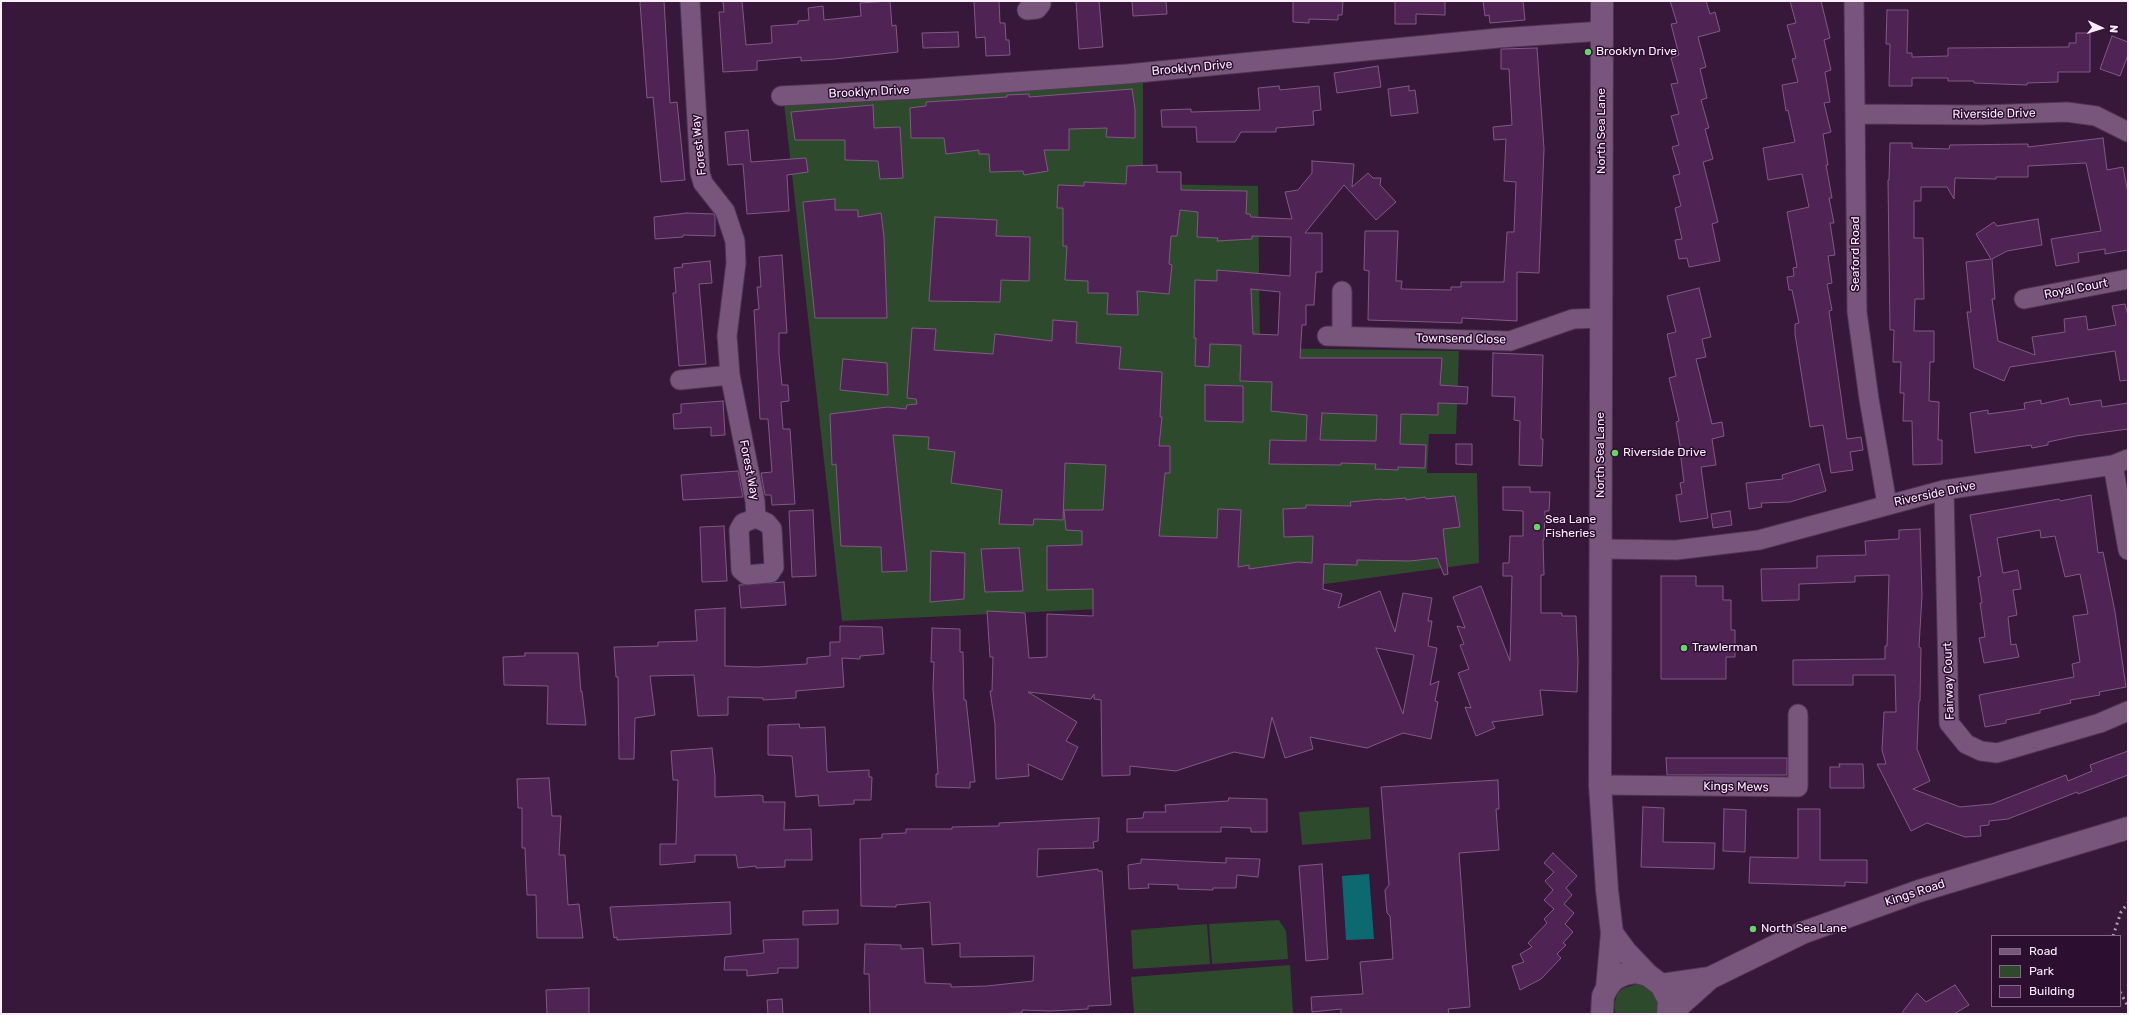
<!DOCTYPE html>
<html>
<head>
<meta charset="utf-8">
<style>
	body { margin:0 }
	#map { position:relative; width:2129px; height:1015px; overflow:hidden; background:#37183a; font-family:Rubik,sans-serif }
	canvas { display:block }
	.frame { position:absolute; inset:0; border:2px solid #fdedfe; pointer-events:none }
	.legend { position:absolute; left:1991px; top:935px; width:130px; height:72px; box-sizing:border-box; background:#2c0e30; border:1px solid #806782; margin:0; padding:5px 7px; list-style:none; font-size:12px; color:#fdedfe }
	.legend li { display:flex; align-items:center; gap:8px; height:20px }
	.legend b { width:20px; border:1px solid #806782 }
	.north { position:absolute; left:2081px; top:8px; width:40px; height:40px; -webkit-text-stroke:3px #2c0e30; paint-order:stroke; rotate:94deg; font-size:11px; font-weight:700; line-height:16px; text-align:center; color:#fdedfe }
	.north::after { content:''; display:block; margin:auto; width:14px; height:18px; background:#fdedfe; clip-path:polygon(50% 0,100% 100%,50% 72%,0 100%) }
</style>
</head>
<body>
<div id="map">
<canvas width="2129" height="1015"></canvas>
<div class="frame"></div>
<ul class="legend">
<li><b style="height:5px;background:#78567b"></b>Road</li>
<li><b style="height:11px;background:#2e4a2d"></b>Park</li>
<li><b style="height:11px;background:#4f2354"></b>Building</li>
</ul>
<div class="north">N</div>
</div>
<script>
const g = document.querySelector('canvas').getContext('2d');
g.lineJoin = 'round';
function fillPath(path, color) {
  g.fillStyle = color;
  g.fill(path, 'evenodd');
}
function shape(rows) {
  const path = new Path2D();
  for (const r of rows) {
    path.moveTo(r[0], r[1]);
    for (let i = 2; i < r.length; i += 2) path.lineTo(r[i], r[i + 1]);
  }
  return path;
}
function trace(path, color, width, dash) {
  g.strokeStyle = color;
  g.lineWidth = width;
  g.lineCap = dash ? 'butt' : 'round';
  g.setLineDash(dash || []);
  g.stroke(path);
}
function label(font, color, halo, rows, align = 'center') {
  g.font = font + ' Rubik,sans-serif';
  g.lineWidth = 3;
  g.setLineDash([]);
  g.textBaseline = 'middle';
  g.strokeStyle = halo;
  g.fillStyle = color;
  for (const [text, x, y, turn = 0] of rows) {
    g.save();
    g.translate(x, y);
    g.rotate((+turn || 0) * Math.PI / 180);
    g.textAlign = isNaN(turn) ? turn : align;
    if (halo) g.strokeText(text, 0, 0);
    g.fillText(text, 0, 0);
    g.restore();
  }
}
const green = shape([
	[1143,82,1143,184,1258,186,1260,348,1459,351,1456,434,1429,434,1427,473,1477,473,1479,563,1163,606,842,621,784,103],
	[1369,807,1371,839,1302,845,1299,812],
	[1279,920,1286,931,1288,959,1212,964,1209,924],
	[1207,924,1210,964,1133,969,1131,930],
	[1290,965,1293,1014,1134,1014,1131,977],
	[1637,984,1644,985,1654,992,1658,1002,1657,1014,1616,1014,1614,1006,1617,994,1622,989]
]);
const water = shape([
	[1369,874,1374,939,1346,940,1342,876]
]);
const building = shape([
	[641,1,664,1,670,103,677,102,685,180,661,182,653,97,647,98,640,3,641,1],
	[723,1,742,1,746,45,772,43,771,26,798,24,798,21,809,20,808,8,823,6,824,20,861,16,860,3,890,1,892,26,896,25,898,52,835,59,801,61,801,57,757,61,757,70,723,72,719,12,724,12,723,1],
	[974,1,999,1,1000,23,1005,23,1006,40,1009,40,1010,55,986,56,985,37,976,38,974,1],
	[1076,1,1099,1,1103,47,1079,49,1076,1],
	[1132,1,1166,1,1167,14,1133,16,1132,1],
	[1293,1,1343,1,1342,15,1338,15,1338,20,1309,19,1309,23,1293,22,1293,1],
	[1395,1,1445,1,1445,15,1416,14,1416,24,1395,24,1395,1],
	[1483,1,1523,1,1525,20,1490,23,1489,15,1485,16,1483,1],
	[1670,1,1706,1,1710,14,1715,12,1720,31,1698,37,1706,67,1700,69,1707,98,1701,100,1709,128,1705,129,1713,159,1703,162,1718,222,1712,224,1720,261,1689,267,1687,258,1679,259,1675,240,1682,239,1675,208,1681,206,1673,176,1680,174,1672,147,1679,145,1671,116,1679,114,1671,84,1678,83,1671,58,1679,55,1671,24,1677,23,1670,1],
	[1790,1,1821,1,1830,38,1824,40,1831,70,1825,72,1830,102,1824,103,1831,132,1823,134,1828,165,1826,165,1832,198,1829,198,1834,223,1830,223,1835,255,1828,256,1832,283,1827,284,1832,310,1829,311,1847,439,1861,437,1863,450,1850,452,1853,470,1831,473,1823,425,1810,427,1795,334,1795,324,1799,323,1792,290,1789,290,1787,277,1794,276,1793,268,1797,267,1787,212,1809,207,1802,174,1768,180,1763,148,1795,142,1788,110,1786,111,1782,85,1798,82,1792,59,1796,58,1787,25,1796,23,1790,1],
	[1887,10,1908,10,1907,53,1912,53,1912,57,1948,56,1948,48,2069,47,2069,43,2076,43,2076,33,2090,33,2090,72,2058,72,2058,82,2027,83,2027,85,1974,83,1974,81,1948,81,1948,78,1912,78,1912,86,1889,86,1890,44,1886,44,1887,10],
	[958,32,959,47,923,48,922,33,958,32],
	[2112,36,2128,42,2128,55,2120,76,2100,69,2112,36],
	[1537,48,1544,149,1539,273,1517,272,1517,321,1462,318,1462,323,1368,320,1369,271,1364,270,1365,231,1398,231,1396,281,1402,281,1401,289,1451,290,1451,287,1461,287,1461,282,1504,282,1507,232,1514,232,1516,182,1504,181,1506,139,1494,140,1493,127,1512,125,1509,69,1501,69,1501,49,1537,48],
	[1378,66,1381,87,1337,93,1334,73,1378,66],
	[1279,86,1280,90,1319,86,1321,110,1313,111,1314,125,1276,128,1276,132,1241,132,1235,142,1197,142,1196,127,1162,127,1161,110,1191,109,1191,112,1260,110,1258,88,1279,86],
	[1409,86,1409,91,1415,90,1418,113,1391,116,1388,89,1409,86],
	[1132,89,1135,109,1135,138,1106,137,1107,128,1069,129,1069,150,1044,150,1048,171,1024,175,1023,171,990,172,989,154,979,154,979,150,946,154,944,138,911,138,910,108,926,106,926,102,1007,97,1007,95,1029,94,1029,97,1132,89],
	[873,105,874,128,900,127,903,178,880,179,878,161,845,160,845,140,795,140,791,112,873,105],
	[748,130,751,162,806,158,808,172,787,175,789,211,747,214,743,164,728,165,725,132,748,130],
	[2103,138,2107,170,2123,167,2128,193,2128,250,2105,254,2105,249,2078,253,2079,262,2056,266,2051,239,2101,231,2086,163,2028,166,2028,177,1996,177,1996,179,1955,178,1954,199,1947,187,1921,187,1921,201,1914,201,1914,238,1923,238,1924,299,1915,299,1914,331,1934,331,1934,362,1930,362,1929,401,1939,402,1938,440,1942,440,1942,464,1913,465,1912,421,1903,421,1904,393,1900,393,1901,362,1893,362,1894,330,1890,330,1888,180,1889,180,1890,143,1912,143,1912,148,1949,149,1950,145,2028,144,2028,147,2103,138],
	[1312,161,1354,164,1352,187,1368,173,1373,178,1381,178,1380,185,1396,202,1376,220,1344,185,1305,233,1322,233,1322,272,1316,272,1314,305,1306,305,1306,325,1302,325,1300,358,1442,358,1440,385,1468,387,1467,404,1438,403,1438,415,1401,414,1400,444,1426,445,1425,468,1398,467,1398,470,1375,469,1376,464,1341,463,1341,465,1269,464,1270,440,1306,441,1307,415,1271,411,1272,382,1240,381,1241,345,1210,344,1209,367,1195,366,1196,338,1194,338,1195,280,1217,281,1217,270,1290,276,1291,237,1252,236,1252,239,1217,241,1218,238,1197,237,1198,212,1180,210,1177,236,1171,236,1169,264,1172,265,1169,294,1137,291,1138,315,1107,314,1108,293,1088,293,1088,281,1065,280,1067,246,1063,246,1063,208,1057,208,1058,185,1084,186,1084,182,1126,184,1127,166,1157,165,1157,172,1181,172,1181,190,1247,191,1246,214,1250,214,1251,217,1292,219,1285,192,1298,190,1312,173,1312,161],
	[1251,289,1280,292,1278,335,1253,334,1251,289],
	[1322,413,1377,415,1376,441,1320,440,1322,413],
	[835,199,835,210,858,210,858,217,881,213,884,237,887,318,815,318,803,202,835,199],
	[687,213,714,214,715,217,715,236,683,235,683,237,655,239,654,217,687,213],
	[935,217,997,220,996,236,1030,237,1029,281,1001,280,1000,302,929,301,935,217],
	[2038,219,2042,245,2007,251,1992,259,1995,299,1992,299,1998,341,2035,355,2032,337,2065,332,2064,319,2086,316,2088,330,2116,325,2112,306,2125,304,2128,316,2128,380,2120,381,2115,351,2010,367,2004,381,1974,368,1967,312,1971,312,1966,262,1991,259,1976,234,1994,222,1997,226,2038,219],
	[782,255,787,333,779,333,779,354,782,385,788,385,789,401,781,402,783,429,790,429,795,504,772,505,771,495,765,495,761,473,772,472,768,419,760,419,754,310,759,309,757,287,761,287,759,257,782,255],
	[710,261,712,283,699,284,706,364,679,366,673,293,676,293,674,268,683,267,682,264,710,261],
	[1699,288,1711,337,1702,339,1706,357,1696,359,1712,424,1722,422,1724,436,1712,439,1716,465,1701,467,1708,518,1680,522,1676,495,1682,494,1680,483,1684,482,1680,451,1681,451,1676,422,1679,421,1669,378,1676,376,1667,334,1676,332,1667,296,1699,288],
	[1053,320,1077,322,1076,343,1121,347,1119,369,1162,372,1160,417,1162,417,1159,446,1170,446,1170,473,1165,473,1159,536,1217,538,1218,509,1241,510,1238,567,1249,565,1249,569,1298,562,1312,563,1313,536,1284,537,1283,509,1306,508,1306,505,1351,506,1350,502,1382,499,1382,500,1406,498,1406,500,1425,497,1426,499,1455,496,1460,527,1443,529,1448,574,1444,575,1437,558,1410,561,1357,560,1357,565,1324,564,1323,589,1342,594,1338,608,1380,591,1395,632,1403,593,1432,598,1428,621,1432,621,1428,646,1437,648,1430,685,1439,681,1435,701,1438,702,1431,739,1403,733,1367,748,1310,737,1313,749,1285,758,1272,717,1264,758,1234,752,1176,771,1130,766,1130,775,1102,776,1101,700,1094,699,1094,694,1091,699,1028,692,1077,722,1066,741,1078,747,1062,780,1028,764,1029,776,996,779,995,724,990,691,992,691,993,657,990,657,987,611,1025,613,1029,658,1047,657,1047,614,1093,616,1093,589,1047,590,1047,546,1082,545,1082,531,1066,530,1064,510,1103,510,1106,465,1065,463,1063,520,1034,519,1033,525,999,524,1002,490,951,483,955,452,928,449,929,437,893,435,907,571,882,572,881,547,841,546,836,464,832,465,830,414,888,407,906,409,907,405,917,404,916,399,907,398,912,328,936,329,934,350,993,354,995,334,1052,341,1053,320],
	[1376,648,1414,655,1403,714,1376,648],
	[1493,353,1543,355,1541,439,1543,439,1542,466,1519,465,1520,421,1514,420,1515,397,1492,396,1493,353],
	[843,359,887,363,888,395,840,390,843,359],
	[1205,385,1243,386,1243,422,1205,421,1205,385],
	[2068,398,2070,405,2101,400,2102,407,2128,403,2128,429,2076,436,2048,442,2048,445,2032,448,2031,445,1975,453,1970,413,1988,410,1988,414,2025,409,2024,403,2041,400,2041,404,2068,398],
	[723,401,725,435,711,436,711,427,674,429,673,414,681,413,681,404,723,401],
	[1456,444,1472,444,1472,465,1456,464,1456,444],
	[1819,464,1826,491,1790,502,1761,503,1762,507,1749,509,1746,483,1783,479,1782,475,1819,464],
	[738,471,743,497,683,500,681,475,738,471],
	[1503,487,1530,487,1530,492,1550,492,1549,511,1545,511,1544,540,1543,540,1544,575,1541,575,1541,613,1562,613,1562,616,1576,616,1578,662,1577,692,1540,690,1543,715,1492,722,1495,728,1476,736,1465,707,1471,708,1458,673,1469,669,1460,645,1464,644,1457,626,1465,628,1453,597,1481,586,1510,661,1512,576,1503,576,1503,563,1509,563,1510,536,1523,536,1523,511,1503,510,1503,487],
	[2091,495,2098,553,2103,552,2115,612,2126,687,2099,692,2100,695,2070,700,2071,703,2040,710,2040,713,2006,720,2006,723,1985,727,1979,695,2074,677,2072,664,2080,662,2073,616,2088,614,2080,574,2065,577,2055,536,2041,538,2040,530,1997,538,2003,573,2018,570,2021,589,2013,590,2017,615,2008,617,2011,645,2016,644,2019,657,1984,663,1979,638,1985,637,1980,603,1982,603,1978,577,1981,576,1970,515,2059,499,2060,501,2091,495],
	[813,510,816,576,792,577,789,511,813,510],
	[1730,511,1732,525,1713,528,1711,514,1730,511],
	[724,526,727,581,702,582,700,527,724,526],
	[1920,529,1922,595,1919,647,1921,648,1920,701,1919,701,1917,749,1930,781,1913,789,1960,807,1992,804,2066,775,2068,781,2092,771,2090,765,2128,751,2128,775,2078,794,2077,792,2008,819,1989,821,1989,825,1980,826,1981,836,1965,837,1927,823,1911,831,1877,764,1886,764,1882,750,1884,712,1896,712,1895,675,1853,675,1853,685,1793,685,1793,660,1885,659,1885,646,1887,646,1889,575,1855,576,1855,582,1799,584,1799,600,1762,601,1761,569,1817,568,1817,556,1866,555,1865,541,1899,539,1899,530,1920,529],
	[1019,548,1023,591,985,592,981,549,1019,548],
	[931,551,965,553,964,599,930,602,931,551],
	[1661,576,1696,576,1696,586,1723,586,1723,600,1731,600,1731,630,1735,630,1735,657,1726,657,1726,679,1661,679,1661,576],
	[784,582,786,605,741,608,739,585,784,582],
	[725,608,725,666,758,667,807,664,807,658,830,656,830,642,840,642,840,626,882,627,884,654,860,656,860,659,842,658,844,687,796,691,796,698,763,700,763,698,728,697,728,715,698,716,694,675,650,676,655,715,635,718,634,759,619,759,618,677,616,677,614,647,658,646,658,642,697,641,695,610,725,608],
	[932,628,960,629,960,652,963,652,964,700,966,700,975,782,970,782,970,788,936,787,936,774,938,774,933,688,934,662,931,662,932,628],
	[525,653,578,653,581,692,582,691,586,725,547,724,548,686,504,685,503,657,525,656,525,653],
	[799,724,800,728,825,727,827,771,829,772,869,770,869,777,872,777,871,800,854,800,854,804,819,806,818,795,796,797,792,756,768,755,768,725,799,724],
	[712,748,715,776,715,797,760,795,763,796,763,802,785,802,784,830,811,829,812,860,785,860,785,867,756,868,756,866,738,868,736,855,695,855,695,862,660,865,660,844,676,844,678,780,673,780,671,751,712,748],
	[1666,758,1787,758,1787,775,1667,775,1666,758],
	[1839,764,1863,764,1864,788,1830,788,1830,767,1840,767,1839,764],
	[549,778,552,816,561,816,559,855,565,855,568,905,579,904,583,938,537,938,536,895,527,895,525,848,522,848,522,808,518,808,517,779,549,778],
	[1498,780,1499,809,1496,809,1499,850,1459,853,1470,1007,1448,1009,1449,1014,1341,1014,1341,1009,1312,1012,1311,997,1363,994,1360,962,1393,959,1390,916,1387,913,1385,890,1389,885,1381,787,1498,780],
	[1229,798,1267,799,1267,832,1251,832,1251,828,1221,827,1221,832,1127,832,1127,819,1143,818,1144,812,1166,812,1165,805,1228,801,1229,798],
	[1643,807,1664,808,1663,842,1715,843,1714,869,1641,867,1643,807],
	[1724,809,1746,810,1745,852,1723,851,1724,809],
	[1798,809,1820,809,1820,860,1867,860,1867,883,1845,882,1845,886,1749,883,1750,857,1798,858,1798,809],
	[1099,818,1098,841,1093,842,1094,848,1038,849,1037,877,1098,869,1098,871,1102,871,1111,1005,1088,1006,1088,1009,1051,1011,1022,1010,1022,1013,996,1014,870,1014,869,974,864,974,865,944,901,945,901,949,923,948,925,983,951,984,951,987,987,986,1033,981,1034,956,960,957,960,943,932,945,930,902,896,905,896,907,861,906,860,839,882,838,882,834,906,833,906,829,952,829,952,827,999,826,999,823,1099,818],
	[1553,853,1577,876,1566,888,1572,895,1564,904,1574,913,1565,924,1573,932,1563,943,1566,945,1557,954,1561,958,1541,979,1520,990,1512,966,1524,962,1520,954,1532,947,1528,943,1547,923,1544,919,1554,909,1544,900,1553,890,1545,881,1554,872,1544,863,1553,853],
	[1226,858,1260,859,1258,877,1237,875,1236,888,1213,888,1213,890,1178,889,1178,885,1148,884,1149,888,1129,889,1128,865,1141,863,1141,859,1226,863,1226,858],
	[1322,864,1328,959,1306,961,1299,866,1322,864],
	[730,902,731,934,617,940,617,937,614,938,610,907,730,902],
	[838,910,838,924,803,925,803,911,838,910],
	[798,939,798,968,778,968,778,973,747,976,747,970,724,970,725,957,764,953,763,940,798,939],
	[1955,985,1969,1005,1954,1014,1901,1014,1917,993,1926,1002,1955,985],
	[589,988,589,1014,547,1014,546,990,589,988],
	[782,999,783,1014,768,1014,767,1000,782,999]
]);
const minor = shape([
	[690,1,700,173,703,183,725,211,735,241,736,263,727,336,730,375,755,501,756,518],
	[1854,1,1857,312,1869,399,1887,504],
	[1027,10,1037,9,1041,4,1041,1],
	[781,96,917,89,1127,74,1499,38,1603,31],
	[1855,114,1980,115,2067,112,2096,116,2128,132],
	[2024,299,2128,279],
	[1327,336,1510,341,1573,319,1601,318],
	[1342,336,1342,291],
	[680,380,730,375],
	[2113,465,2128,550],
	[1944,490,1949,723,1966,744,1981,751,1997,753,2100,723,2128,711],
	[756,518,767,523,772,529,774,567,770,573,747,575,741,570,739,530,743,523,756,518],
	[1600,549,1676,550,1759,540,1944,490,2113,465,2128,459],
	[1600,785,1798,787,1798,714]
]);
const tertiary = shape([
	[1602,1,1600,785,1607,890,1612,933,1607,988],
	[1612,933,1626,952,1648,975],
	[1661,985,1710,978],
	[1602,1014,1603,996,1607,988,1614,979,1625,974,1636,972,1648,975,1661,985,1669,1000,1668,1014],
	[1670,1014,1710,978,1802,933,1919,891,2128,828]
]);
const rail = shape([
	[2113,936,2121,912,2128,903],
	[2120,992,2128,1006]
]);
const markers = [
	[1588,52,4,"#66d466"],
	[1615,453,4,"#66d466"],
	[1537,527,4,"#66d466"],
	[1684,648,4,"#66d466"],
	[1753,929,4,"#66d466"]
];
const poiNames = [
	["Brooklyn Drive",1596,52],
	["Riverside Drive",1623,453],
	["Sea Lane",1545,520],
	["Fisheries",1545,534],
	["Trawlerman",1692,648],
	["North Sea Lane",1761,929]
];
const streetNames = [
	["Brooklyn Drive",1192,68,-5],
	["Brooklyn Drive",869,92,-3],
	["Riverside Drive",1994,114,-1],
	["North Sea Lane",1602,131,-90],
	["Forest Way",699,145,-96],
	["Seaford Road",1856,254,-90],
	["Royal Court",2076,289,-11],
	["Townsend Close",1461,339,1],
	["North Sea Lane",1601,455,-90],
	["Forest Way",749,470,79],
	["Riverside Drive",1935,494,-12],
	["Fairway Court",1949,681,-92],
	["Kings Mews",1736,787,1],
	["Kings Road",1915,893,-18]
];
fillPath(green, '#2e4a2d');
fillPath(water, '#0c6970');
fillPath(building, '#4f2354');
trace(building, '#7e5b81', 1);
trace(minor, '#4e3652', 21);
trace(tertiary, '#4e3652', 24);
trace(minor, '#78567b', 19);
trace(tertiary, '#78567b', 22);
trace(rail, '#b19cb3', 3, [2, 4]);
for (const [x, y, r, color] of markers) {
  const dot = new Path2D();
  dot.arc(x, y, r, 0, 2 * Math.PI);
  g.fillStyle = color;
  g.fill(dot);
  trace(dot, '#2c0e30', 1.5);
}
label('12px', '#fdedfe', '#2c0e30', poiNames, 'left');
label('12px', '#fdedfe', '#2c0e30', streetNames);
</script>
</body>
</html>
